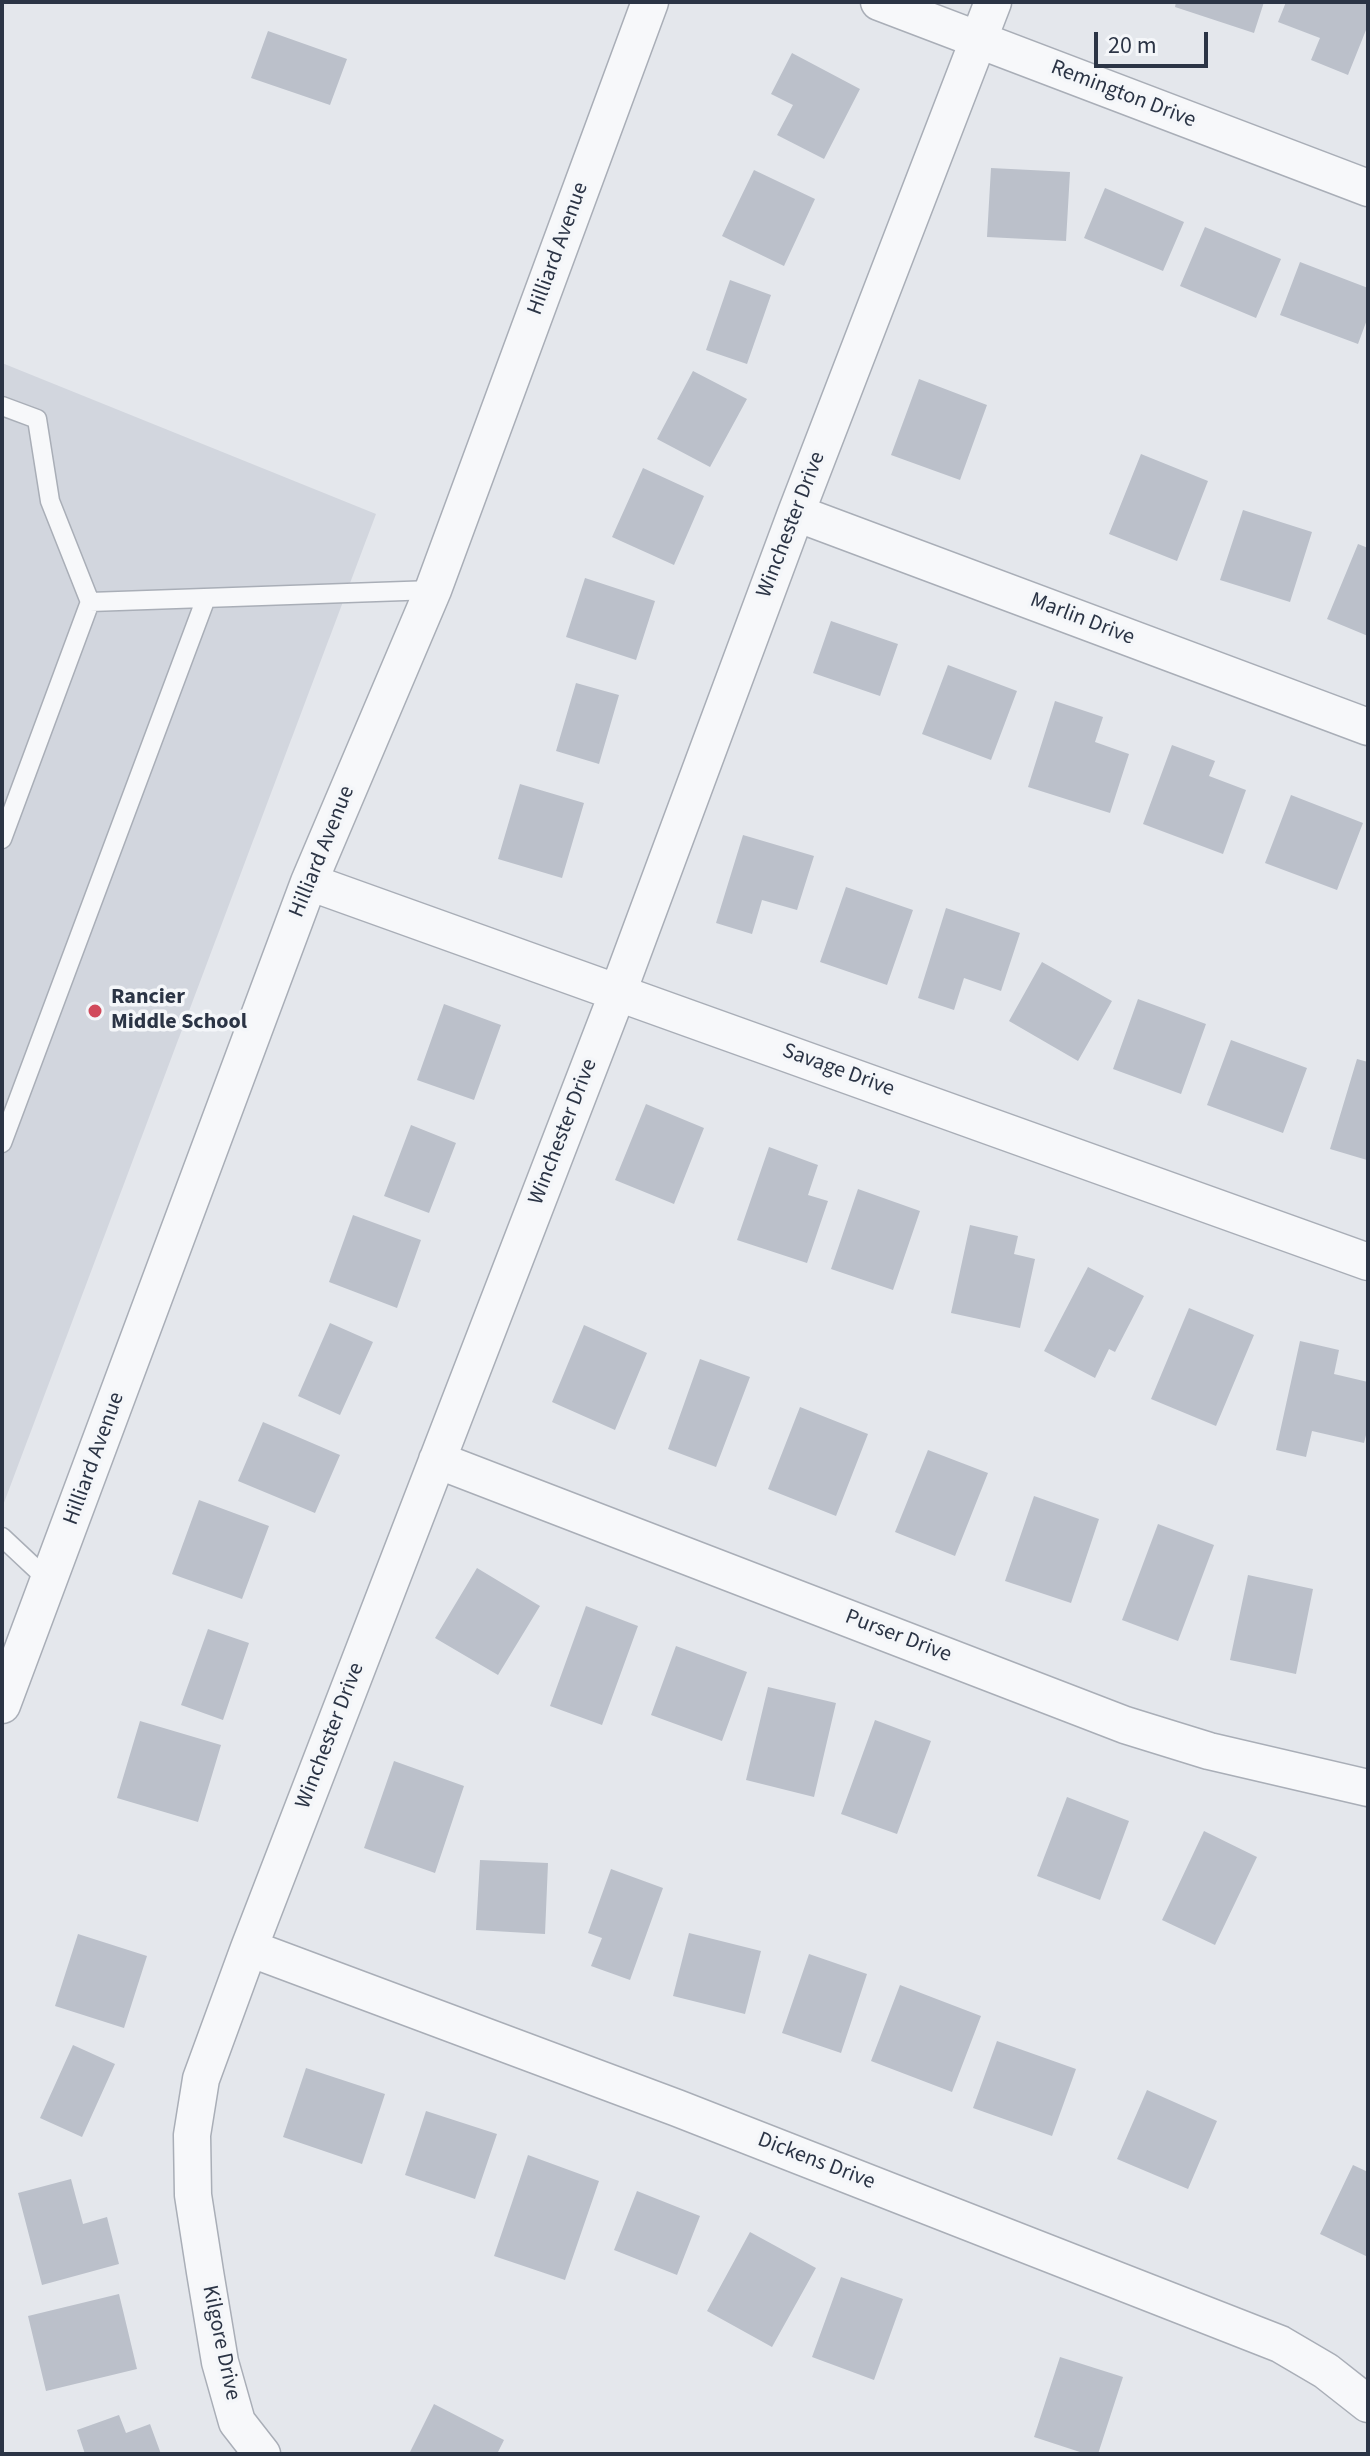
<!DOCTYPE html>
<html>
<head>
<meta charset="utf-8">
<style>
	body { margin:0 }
	#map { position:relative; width:1370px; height:2456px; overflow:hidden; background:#e4e7ec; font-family:"Source Sans 3",sans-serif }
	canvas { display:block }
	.frame { position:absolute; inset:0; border:4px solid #2b3445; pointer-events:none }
	.scale { position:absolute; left:1094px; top:32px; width:114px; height:36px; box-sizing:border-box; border:4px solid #2b3445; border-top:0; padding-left:10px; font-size:24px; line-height:28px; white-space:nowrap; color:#2b3445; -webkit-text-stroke:6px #f4f6f9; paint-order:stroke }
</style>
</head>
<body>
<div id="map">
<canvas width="1370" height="2456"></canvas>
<div class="frame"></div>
<div class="scale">20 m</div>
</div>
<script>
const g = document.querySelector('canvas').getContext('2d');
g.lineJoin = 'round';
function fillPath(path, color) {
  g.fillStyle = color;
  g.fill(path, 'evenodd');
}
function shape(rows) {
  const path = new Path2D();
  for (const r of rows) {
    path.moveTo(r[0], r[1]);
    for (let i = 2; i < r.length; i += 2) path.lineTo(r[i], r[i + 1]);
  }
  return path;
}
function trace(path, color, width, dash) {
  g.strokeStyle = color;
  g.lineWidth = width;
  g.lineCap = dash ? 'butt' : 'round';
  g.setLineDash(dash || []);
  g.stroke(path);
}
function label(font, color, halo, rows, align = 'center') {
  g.font = font + ' "Source Sans 3",sans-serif';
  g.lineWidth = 7;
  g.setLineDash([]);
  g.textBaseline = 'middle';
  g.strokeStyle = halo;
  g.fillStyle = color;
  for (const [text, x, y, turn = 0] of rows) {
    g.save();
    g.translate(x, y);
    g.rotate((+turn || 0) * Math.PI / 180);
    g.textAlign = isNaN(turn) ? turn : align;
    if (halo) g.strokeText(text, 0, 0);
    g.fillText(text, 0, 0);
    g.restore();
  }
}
const built = shape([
	[2,363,376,514,2,1508]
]);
const building = shape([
	[1176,2,1264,2,1254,33,1175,7],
	[1286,2,1368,2,1368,25,1348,75,1311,60,1320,38,1278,22],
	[268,31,347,59,330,105,251,78],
	[792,53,860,89,824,159,777,135,793,105,771,94],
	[991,168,1070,172,1066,241,987,237],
	[754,170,815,199,784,266,722,236],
	[1105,188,1184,222,1163,271,1084,238],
	[1205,227,1281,259,1256,318,1180,286],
	[1300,262,1368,288,1368,317,1358,344,1280,315],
	[730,280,771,295,747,364,706,350],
	[693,371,747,399,710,467,657,439],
	[919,379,987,405,960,480,891,455],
	[1141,454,1208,481,1177,561,1109,534],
	[643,468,704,496,674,565,612,537],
	[1243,510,1312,532,1290,602,1220,580],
	[1358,544,1368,548,1368,636,1327,619],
	[585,578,655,601,636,660,566,637],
	[831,621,898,644,880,696,813,673],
	[948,665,1017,691,991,760,922,734],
	[576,683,619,695,599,764,556,751],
	[1055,701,1103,717,1095,742,1129,754,1110,813,1028,787],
	[1172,745,1215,761,1209,776,1246,790,1223,854,1143,824],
	[520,784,584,803,562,878,498,859],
	[1291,795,1363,823,1337,890,1265,863],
	[743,835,814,856,797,910,762,900,752,934,716,923],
	[846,887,913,910,887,985,820,962],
	[946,908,1020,933,1001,991,964,978,954,1010,918,998],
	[1042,962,1112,1001,1078,1061,1009,1021],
	[1138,999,1206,1024,1181,1094,1113,1069],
	[444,1004,501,1025,474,1100,417,1080],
	[1231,1040,1307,1068,1283,1133,1207,1105],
	[1357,1059,1368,1062,1367,1160,1330,1149],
	[646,1104,704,1128,674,1204,615,1180],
	[411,1125,456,1143,429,1213,384,1196],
	[769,1147,818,1165,808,1195,828,1201,807,1263,737,1240],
	[858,1189,920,1211,893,1290,831,1269],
	[353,1215,421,1240,397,1308,329,1282],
	[970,1225,1018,1236,1014,1254,1035,1259,1020,1328,951,1313],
	[1088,1267,1144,1296,1115,1352,1109,1349,1095,1378,1044,1351],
	[1189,1308,1254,1335,1216,1426,1151,1399],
	[330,1323,373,1342,340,1415,298,1396],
	[584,1325,647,1353,615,1430,552,1402],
	[1300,1341,1339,1350,1334,1374,1368,1382,1368,1427,1364,1443,1312,1431,1306,1457,1276,1450],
	[700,1359,750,1377,716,1467,668,1449],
	[800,1407,868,1434,836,1516,768,1489],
	[263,1422,340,1455,315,1513,238,1481],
	[928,1450,988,1473,955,1556,895,1532],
	[1034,1496,1099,1519,1071,1603,1005,1581],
	[199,1500,269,1526,242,1599,172,1574],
	[1158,1524,1214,1545,1178,1641,1122,1620],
	[477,1568,540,1606,498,1675,435,1638],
	[1248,1575,1313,1589,1296,1674,1230,1660],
	[586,1606,638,1626,602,1725,550,1706],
	[208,1629,249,1643,223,1720,181,1705],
	[676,1646,747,1672,722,1741,651,1715],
	[768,1687,836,1703,814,1797,746,1780],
	[875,1720,931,1741,897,1834,841,1814],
	[140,1721,221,1745,198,1822,117,1798],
	[394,1761,464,1786,435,1873,364,1848],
	[1067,1797,1129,1821,1100,1900,1037,1876],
	[1204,1831,1257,1857,1215,1945,1162,1920],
	[480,1860,548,1863,545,1934,476,1930],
	[611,1869,663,1888,630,1980,591,1966,602,1938,588,1933],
	[689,1933,761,1951,745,2014,673,1996],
	[78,1934,147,1956,124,2028,55,2006],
	[809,1954,867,1974,841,2053,782,2033],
	[900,1985,981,2016,952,2092,871,2061],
	[997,2041,1076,2069,1052,2136,973,2108],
	[73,2045,115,2064,82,2137,40,2118],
	[306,2068,385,2094,362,2164,283,2137],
	[1147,2090,1217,2121,1188,2189,1117,2159],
	[426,2111,497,2134,475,2199,405,2175],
	[528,2155,599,2181,565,2280,494,2256],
	[1353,2165,1368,2172,1368,2257,1320,2234],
	[71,2179,83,2224,107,2217,119,2264,42,2285,18,2193],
	[637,2191,700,2216,677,2275,614,2250],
	[750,2232,816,2268,772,2347,707,2311],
	[841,2277,903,2299,874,2380,812,2357],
	[119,2294,137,2369,46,2391,28,2316],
	[1060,2357,1123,2377,1098,2454,1086,2454,1034,2437],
	[434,2404,504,2440,497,2454,409,2454],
	[119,2415,126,2433,150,2424,161,2454,85,2454,77,2430]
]);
const lane = shape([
	[2,406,37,419,50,501,90,602],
	[2,839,90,602,433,590],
	[2,1143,206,598],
	[2,1537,50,1582]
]);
const street = shape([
	[879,2,1368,188],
	[796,513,1368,727],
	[309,882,1368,1262],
	[437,1460,1125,1725,1209,1751,1368,1788],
	[2,1705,309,882,433,590,650,2],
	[249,1948,677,2108,1280,2344,1326,2371,1368,2404],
	[262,2454,237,2422,220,2362,205,2272,193,2195,192,2135,201,2079,249,1948,618,992,796,513,993,2]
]);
const markers = [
	[95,1011,8,"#d1495b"]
];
const streetNames = [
	["Remington Drive",1123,95,21],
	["Hilliard Avenue",559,249,-70],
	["Winchester Drive",792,525,-69],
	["Marlin Drive",1082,620,21],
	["Hilliard Avenue",323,852,-68],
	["Savage Drive",838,1071,20],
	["Winchester Drive",564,1132,-69],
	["Hilliard Avenue",95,1459,-70],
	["Purser Drive",898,1637,21],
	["Winchester Drive",331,1736,-69],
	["Dickens Drive",816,2162,21],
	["Kilgore Drive",220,2343,78]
];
const poiNames = [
	["Rancier",111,998],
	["Middle School",111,1023]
];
fillPath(built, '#d2d6de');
fillPath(building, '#bbc0ca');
trace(lane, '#a9aeb7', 21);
trace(street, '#a9aeb7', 39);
trace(lane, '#f7f8fa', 18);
trace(street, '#f7f8fa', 36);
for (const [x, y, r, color] of markers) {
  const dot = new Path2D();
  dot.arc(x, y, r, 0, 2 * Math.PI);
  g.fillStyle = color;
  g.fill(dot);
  trace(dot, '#f4f6f9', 3);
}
label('22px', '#2b3445', '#f4f6f9', streetNames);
label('bold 22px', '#2b3445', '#f4f6f9', poiNames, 'left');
</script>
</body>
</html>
